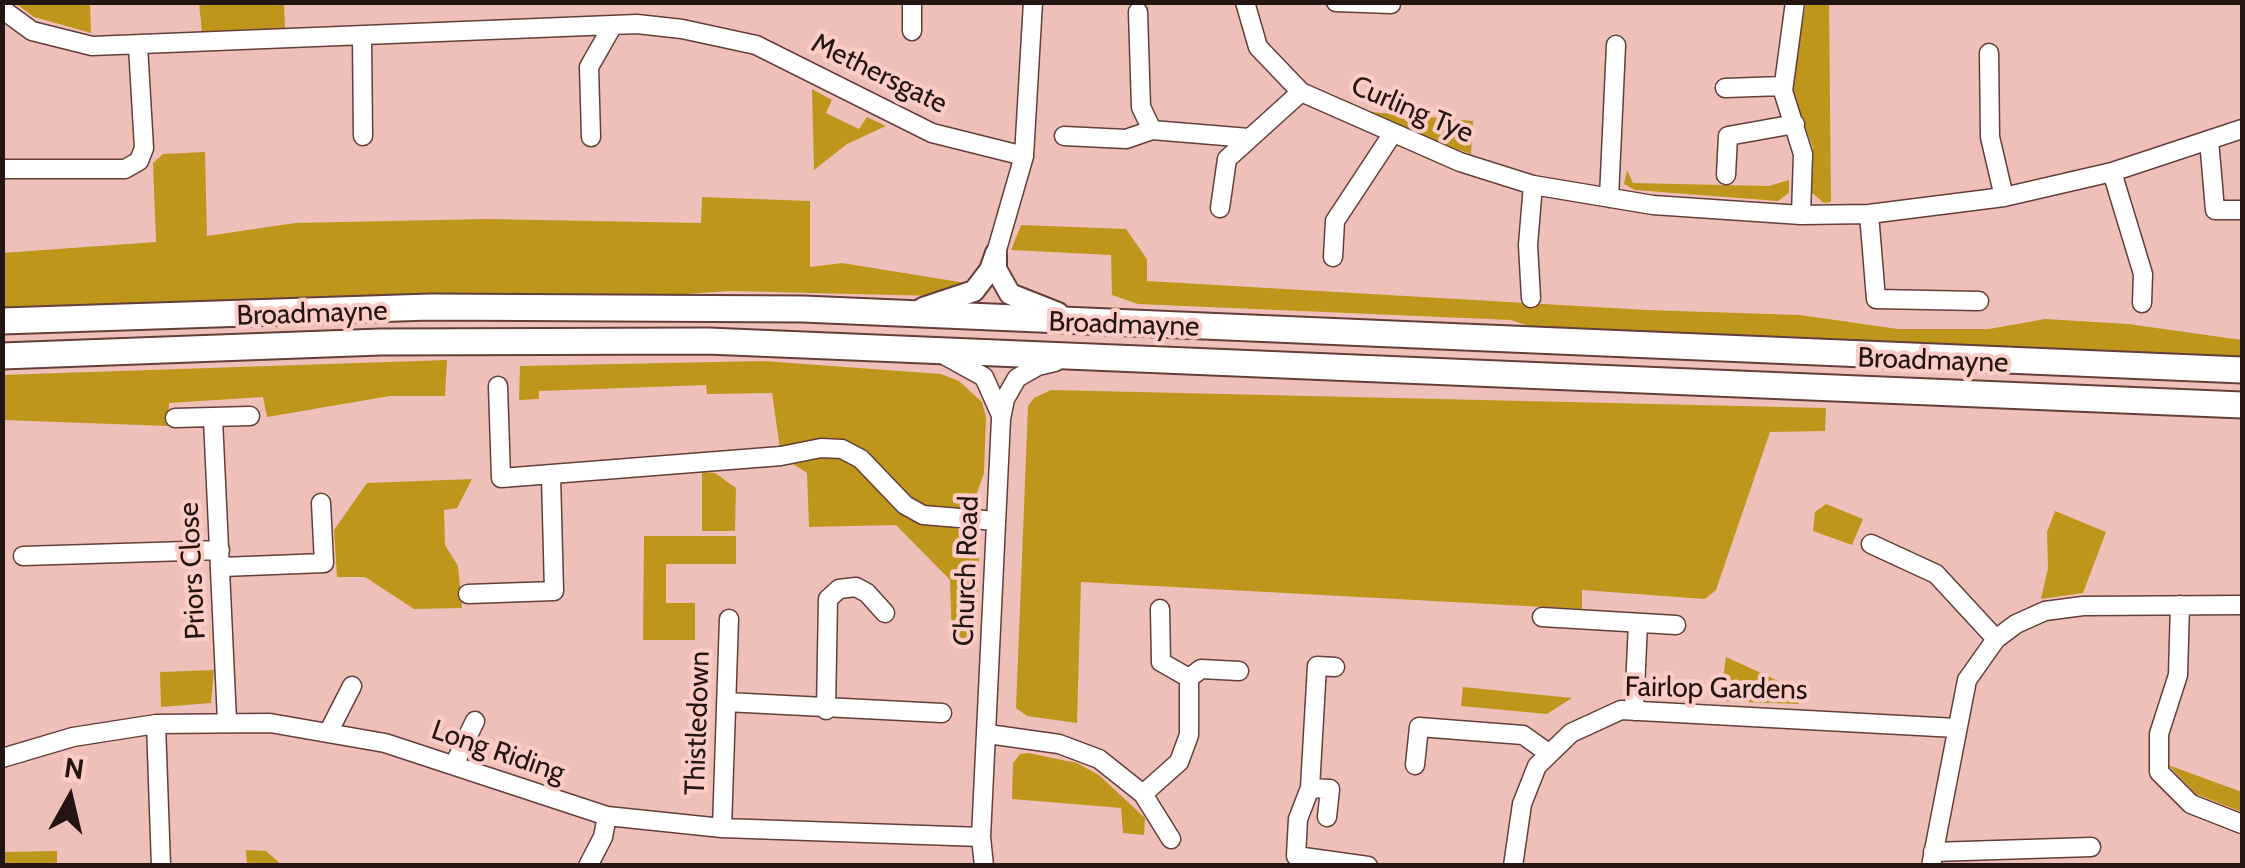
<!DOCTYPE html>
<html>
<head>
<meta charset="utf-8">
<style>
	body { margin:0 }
	#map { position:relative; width:2245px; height:868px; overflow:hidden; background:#eec0b9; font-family:Cabin,sans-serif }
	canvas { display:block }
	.frame { position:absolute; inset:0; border:5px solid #251512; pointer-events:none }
	.north { position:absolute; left:20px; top:748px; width:100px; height:100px; -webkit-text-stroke:8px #fccdc6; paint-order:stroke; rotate:8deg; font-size:28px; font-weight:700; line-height:40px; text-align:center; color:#251512 }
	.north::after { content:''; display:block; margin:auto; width:35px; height:45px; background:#251512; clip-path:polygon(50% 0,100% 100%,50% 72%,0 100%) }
</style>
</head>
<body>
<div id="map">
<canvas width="2245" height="868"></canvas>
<div class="frame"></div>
<div class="north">N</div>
</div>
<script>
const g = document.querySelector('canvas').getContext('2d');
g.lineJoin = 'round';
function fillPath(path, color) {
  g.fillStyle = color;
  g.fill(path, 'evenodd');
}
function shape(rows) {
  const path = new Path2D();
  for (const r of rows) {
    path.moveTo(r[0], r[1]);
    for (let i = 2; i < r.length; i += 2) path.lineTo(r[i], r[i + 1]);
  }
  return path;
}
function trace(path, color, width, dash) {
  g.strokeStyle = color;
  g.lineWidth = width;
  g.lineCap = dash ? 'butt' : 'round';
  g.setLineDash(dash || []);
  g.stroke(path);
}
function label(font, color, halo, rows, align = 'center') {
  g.font = font + ' Cabin,sans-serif';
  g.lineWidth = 8;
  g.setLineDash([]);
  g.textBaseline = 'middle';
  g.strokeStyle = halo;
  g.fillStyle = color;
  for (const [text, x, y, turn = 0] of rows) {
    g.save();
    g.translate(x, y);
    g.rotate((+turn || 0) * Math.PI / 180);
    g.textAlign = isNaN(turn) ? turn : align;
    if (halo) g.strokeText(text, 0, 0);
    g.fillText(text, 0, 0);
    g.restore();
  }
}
const green = shape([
	[15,3,90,3,91,33,34,17],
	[199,3,284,3,285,29,202,32],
	[1806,3,1829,3,1831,202,1824,203,1811,192,1813,148,1791,88],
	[812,89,832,100,826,113,859,129,867,117,886,126,847,144,814,170],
	[1359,111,1473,121,1471,154,1431,140],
	[205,152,207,236,295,223,486,219,701,223,702,197,810,201,810,267,842,263,972,284,936,296,730,291,626,298,3,316,2,253,156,242,153,163,163,154],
	[1627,170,1633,183,1769,186,1789,180,1789,193,1778,201,1635,190,1624,184],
	[1021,225,1126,229,1147,259,1147,281,1647,310,1800,315,1898,329,1989,329,2045,319,2128,324,2242,340,2242,361,1547,332,1511,320,1138,304,1112,295,1111,255,1011,250],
	[447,360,445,396,390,396,267,417,263,397,169,403,168,426,3,420,2,375],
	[763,361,941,374,959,381,982,402,986,417,984,473,977,493,954,515,954,526,969,538,979,553,975,644,952,643,950,580,896,525,809,527,807,473,781,456,772,393,707,394,706,385,539,391,539,399,519,400,520,366],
	[1051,390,1826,408,1825,431,1770,432,1716,590,1705,599,1582,590,1582,609,1081,582,1077,723,1027,716,1016,708,1028,406,1034,398],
	[702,472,715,473,736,488,735,531,702,531],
	[472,479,457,508,444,510,445,545,458,566,462,608,414,609,365,577,337,577,334,530,367,483],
	[1826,504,1863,519,1852,545,1813,531,1815,512],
	[2055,511,2106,532,2083,593,2041,599,2048,568,2047,532],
	[644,536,736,536,736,564,666,564,666,603,695,603,695,640,643,640],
	[1726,657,1800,691,1799,704,1720,701],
	[214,670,211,703,161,707,160,672],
	[1463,687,1572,698,1547,714,1461,706],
	[1028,753,1077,763,1099,775,1145,818,1144,835,1123,833,1121,808,1012,799,1013,763,1020,754],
	[2168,765,2242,792,2242,812,2196,794],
	[246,850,266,851,282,865,247,865],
	[57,851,57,865,3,865,3,852]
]);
const minor = shape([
	[1245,2,1258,47,1301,92,1460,162,1533,185,1653,205,1801,215,1869,214,2004,197,2112,172,2242,129],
	[1336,2,1391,4],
	[1795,2,1783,91,1803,154,1801,215],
	[2,9,32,31,92,46,637,24,682,29,756,45,932,133,1024,156],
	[1138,12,1141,107,1152,130],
	[912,31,912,2],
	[362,37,363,136],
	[1989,53,1990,137,2004,197],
	[1725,88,1783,86],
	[1064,136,1126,139,1152,130,1249,138],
	[591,137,589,67,613,25],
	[2209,140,2215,210,2242,210],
	[2,169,125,169,139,161,144,148,138,46],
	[2112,172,2143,274,2142,303],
	[1726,175,1728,136,1795,124],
	[1609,198,1616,45],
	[1220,208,1227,159,1301,92],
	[1869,214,1876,299,1979,301],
	[996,253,1024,156,1033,2],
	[1333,257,1335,221,1393,133],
	[1531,298,1528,245,1533,185],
	[946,356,984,377,1000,413],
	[498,386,501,478,781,456,821,448,842,449,861,459,905,505,923,515,996,521],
	[175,418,250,416],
	[213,419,227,721],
	[1871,544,1936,574,1996,639],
	[23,556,220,550],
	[222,567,324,563,321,503],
	[468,594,554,591,551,476],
	[2180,605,2178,675,2159,734,2159,772,2191,804,2242,824],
	[1542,617,1676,625],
	[1335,667,1317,666,1310,788,1298,819,1296,856,1368,866],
	[1189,678,1201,669,1239,671],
	[726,702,942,713],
	[826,710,828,599,839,589,856,587,867,593,885,613],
	[1634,711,1638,623],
	[156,724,161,866],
	[329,731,352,686],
	[988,734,1059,744,1099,759,1143,794,1171,839],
	[2,758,73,737,156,724,270,723,385,743,607,816,722,828,981,837],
	[454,765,475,721],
	[1415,765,1419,727,1523,735,1547,752],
	[1310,788,1330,789,1327,817],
	[1143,794,1179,762,1189,735,1189,678,1161,662,1160,609],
	[722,828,729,619],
	[1933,852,2091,847],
	[588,866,603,837,607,816],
	[984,866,981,837,1001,419,1005,399,1017,378,1038,366,1055,362],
	[1513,866,1522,804,1537,766,1571,733,1621,710,1956,728],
	[1931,866,1967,680,1996,639,2016,624,2045,611,2083,606,2242,605]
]);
const tertiary = shape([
	[996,255,996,269,1010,294,1058,313],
	[923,308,974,291,990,270,996,253]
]);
const primary = shape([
	[2,321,430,307,803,309,2242,370],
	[2,356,380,342,708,341,2242,405]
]);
const streetNames = [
	["Methersgate",879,74,26],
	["Curling Tye",1412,110,23],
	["Broadmayne",312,314,-2],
	["Broadmayne",1124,325,2],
	["Broadmayne",1933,361,2],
	["Priors Close",193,571,-93],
	["Church Road",967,571,-88],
	["Fairlop Gardens",1716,689,1],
	["Thistledown",698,723,-88],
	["Long Riding",498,752,19]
];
fillPath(green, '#be961b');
trace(minor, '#643e39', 21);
trace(tertiary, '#643e39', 24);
trace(primary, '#643e39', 29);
trace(minor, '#fff', 18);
trace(tertiary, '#fff', 20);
trace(primary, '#fff', 25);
label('28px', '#251512', '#fccdc6', streetNames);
</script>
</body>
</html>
